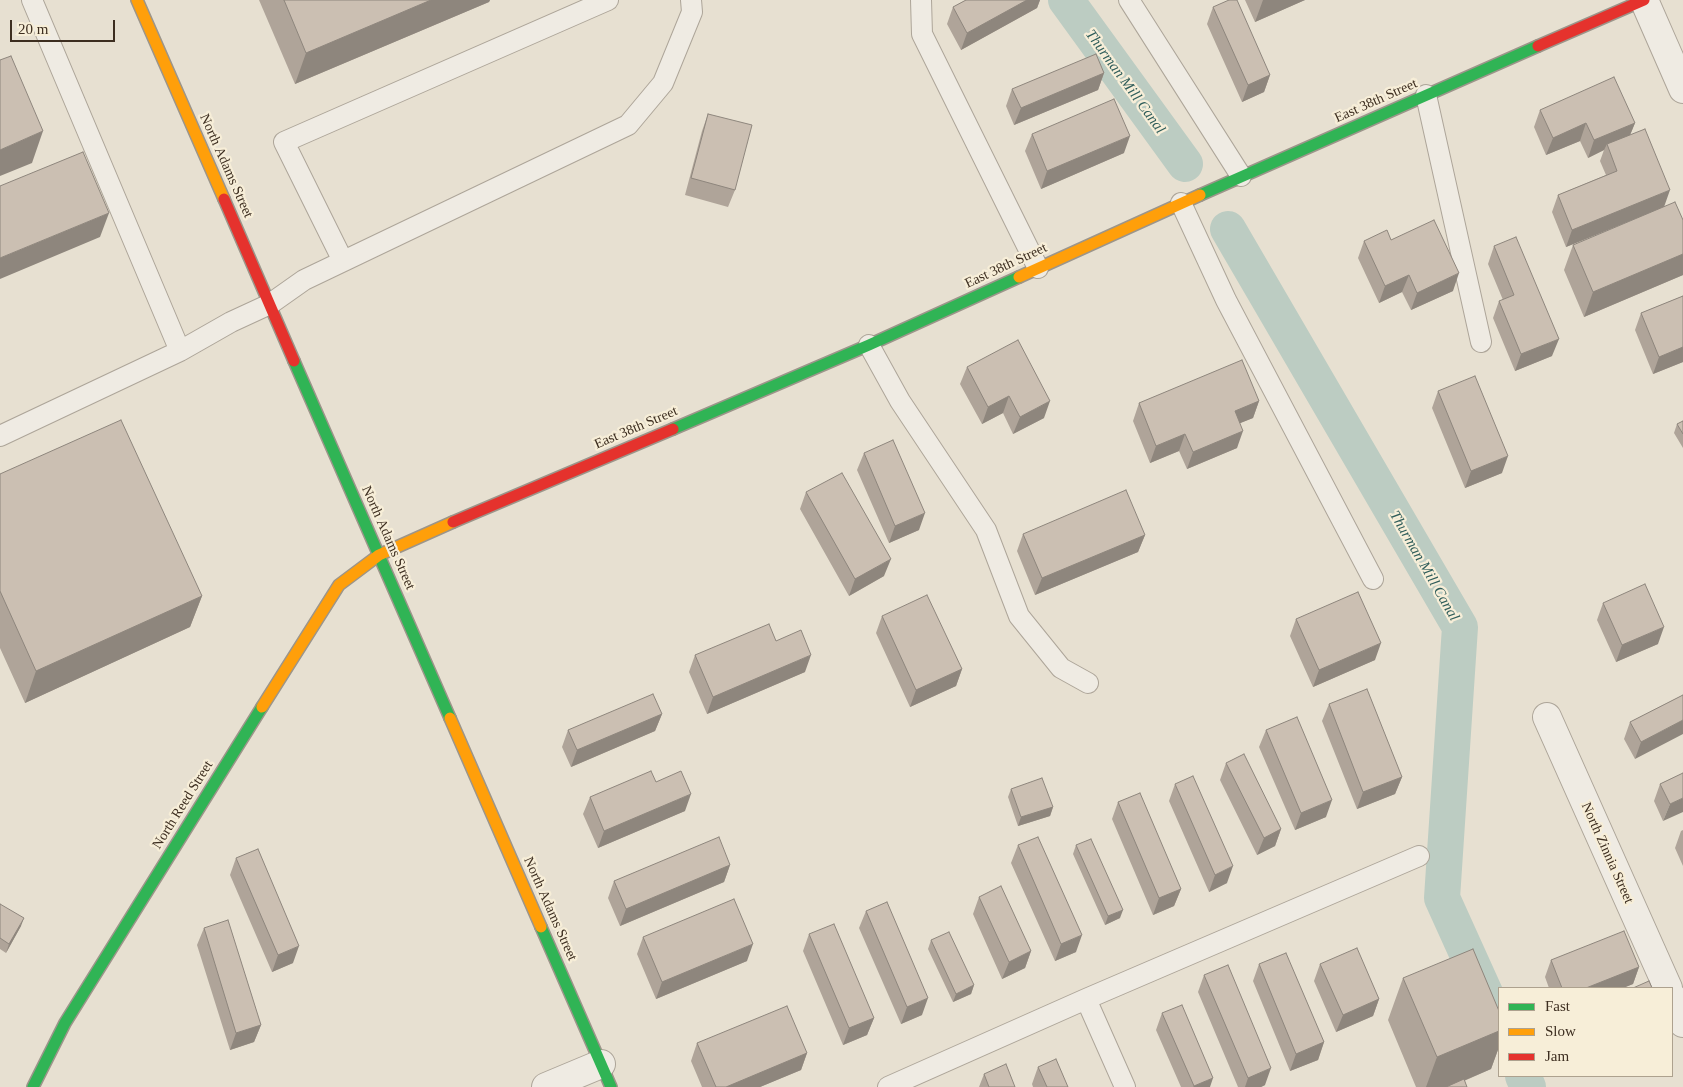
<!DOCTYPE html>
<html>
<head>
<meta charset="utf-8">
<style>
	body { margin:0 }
	#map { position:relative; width:1683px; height:1087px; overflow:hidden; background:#e7e0d1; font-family:Georgia,serif }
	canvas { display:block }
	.legend { position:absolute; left:1498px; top:987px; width:175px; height:90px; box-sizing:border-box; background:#f7eed8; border:1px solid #ada18e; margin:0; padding:6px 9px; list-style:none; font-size:15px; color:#3d2e20 }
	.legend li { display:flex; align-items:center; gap:10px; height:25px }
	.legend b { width:25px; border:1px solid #ada18e }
	.scale { position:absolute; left:10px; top:20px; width:105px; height:22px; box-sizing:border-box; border:2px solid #3d2e20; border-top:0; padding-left:6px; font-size:15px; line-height:18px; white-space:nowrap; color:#3d2e20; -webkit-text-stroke:4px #f7eed8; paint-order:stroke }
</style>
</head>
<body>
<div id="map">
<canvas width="1683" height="1087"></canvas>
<ul class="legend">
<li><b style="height:6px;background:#30b455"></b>Fast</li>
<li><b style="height:6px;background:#ff9f0a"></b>Slow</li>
<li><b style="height:6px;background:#e5322d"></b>Jam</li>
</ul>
<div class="scale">20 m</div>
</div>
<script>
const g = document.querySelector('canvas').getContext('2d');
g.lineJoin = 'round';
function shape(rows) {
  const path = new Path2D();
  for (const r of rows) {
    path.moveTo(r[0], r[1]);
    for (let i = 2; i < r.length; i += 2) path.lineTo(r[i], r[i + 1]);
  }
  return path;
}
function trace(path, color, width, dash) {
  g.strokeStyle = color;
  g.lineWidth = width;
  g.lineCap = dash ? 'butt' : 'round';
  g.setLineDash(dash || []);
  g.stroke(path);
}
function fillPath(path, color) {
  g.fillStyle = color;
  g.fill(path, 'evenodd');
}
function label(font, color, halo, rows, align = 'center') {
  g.font = font + ' Georgia,serif';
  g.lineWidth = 4.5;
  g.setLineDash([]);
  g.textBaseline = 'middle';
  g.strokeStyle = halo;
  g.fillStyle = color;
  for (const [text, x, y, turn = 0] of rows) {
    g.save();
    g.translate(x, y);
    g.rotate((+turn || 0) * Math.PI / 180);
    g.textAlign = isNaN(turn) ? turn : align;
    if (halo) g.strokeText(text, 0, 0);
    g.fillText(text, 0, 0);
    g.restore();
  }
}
const canal = shape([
	[1066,0,1185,164],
	[1228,229,1460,627,1442,898,1499,1024],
	[1523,1076,1528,1087]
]);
const lane = shape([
	[921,0,922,34,1038,268],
	[1129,0,1241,176],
	[1426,95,1481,342],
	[1181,203,1226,300,1373,579],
	[343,261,284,142,608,0],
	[869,345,900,401,986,530,1019,616,1061,668,1088,683],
	[180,351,231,322,270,304,304,280,628,125,663,83,692,12,691,0],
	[0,436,180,351,32,0],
	[1086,999,1125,1087],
	[888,1087,1086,999,1419,856]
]);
const street = shape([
	[1644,0,1683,89],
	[1547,717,1668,988],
	[1672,997,1683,1023],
	[546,1087,601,1064]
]);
const fast = shape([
	[1200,195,1538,46],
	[294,361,450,718],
	[673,429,869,345,1019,277],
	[541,927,611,1087],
	[33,1087,65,1023,262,707]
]);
const slow = shape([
	[137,0,224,199],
	[1019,277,1200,195],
	[262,707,339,585,379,555,453,522],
	[450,718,541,927]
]);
const jam = shape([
	[1538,46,1644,0],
	[224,199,294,361],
	[453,522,673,429]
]);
const wall = shape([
	[259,0,490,0,489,2,295,84],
	[966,0,1040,0,1037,8,961,50,947,24,953,7],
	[1245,0,1305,0,1255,22],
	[1213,7,1270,75,1264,92,1242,102,1207,24],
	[1104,73,1098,90,1014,125,1006,106,1012,89],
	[1540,110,1635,123,1630,135,1664,206,1683,220,1683,275,1584,317,1564,270,1573,245,1640,217,1566,247,1552,212,1558,195,1606,175,1600,161,1604,150,1588,158,1580,141,1546,155,1534,127],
	[708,114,735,190,728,207,685,195,702,131],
	[1032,134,1124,153,1041,189,1025,151],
	[1391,240,1453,291,1411,310,1402,292,1379,303,1358,258,1364,241],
	[1494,246,1552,356,1515,371,1493,318,1499,301,1503,300,1488,264],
	[1683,296,1683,362,1653,374,1635,330,1641,313],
	[967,367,1044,418,1013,434,1003,413,982,424,960,384],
	[1438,391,1502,473,1465,488,1432,408],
	[1259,401,1253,418,1240,423,1237,448,1187,469,1179,451,1150,463,1133,421,1139,403],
	[1683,421,1683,448,1674,433,1677,424],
	[864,453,919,530,889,543,857,470],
	[0,474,202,596,190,627,25,703,0,648],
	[806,492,884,576,849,596,800,509],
	[1023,534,1145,535,1138,552,1035,595,1017,551],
	[1603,603,1658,644,1616,662,1597,620],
	[882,616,962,669,956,686,910,707,876,633],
	[1296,619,1375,660,1313,687,1290,636],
	[776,641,805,672,707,714,689,672,695,655],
	[1683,695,1635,759,1624,739,1630,722],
	[1329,704,1402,777,1395,794,1357,809,1322,721],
	[662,714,655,731,571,767,562,747,568,730],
	[1266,730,1326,817,1295,830,1259,747],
	[1226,763,1281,829,1275,846,1257,855,1220,780],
	[1683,773,1663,821,1654,801,1660,784],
	[656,782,685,811,598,848,583,814,590,797],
	[1175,784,1227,883,1209,892,1169,801],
	[1011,789,1053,807,1050,816,1018,826,1008,797],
	[1118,802,1181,889,1174,906,1153,915,1112,819],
	[1683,830,1683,866,1675,848,1681,831],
	[1018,845,1076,952,1055,961,1011,863],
	[1076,845,1120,918,1105,925,1073,854],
	[236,858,293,963,272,972,230,875],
	[730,865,724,882,620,926,608,898,614,881],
	[979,897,1031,951,1025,968,1002,979,973,914],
	[0,904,21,926,6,953,0,949],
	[866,911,922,1015,901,1024,859,928],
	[204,928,261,1025,254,1042,230,1050,197,945],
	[809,934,874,1018,867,1035,843,1045,803,951],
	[643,937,747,961,656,999,637,954],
	[931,940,974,985,971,994,953,1002,928,949],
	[1551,960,1639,967,1633,984,1623,988,1549,988,1545,977],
	[1259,964,1324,1042,1318,1060,1290,1071,1253,981],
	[1320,964,1379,999,1373,1016,1336,1032,1314,981],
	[1204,975,1265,1085,1261,1087,1238,1087,1198,992],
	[1403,978,1499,1011,1499,1047,1491,1069,1464,1081,1467,1087,1416,1087,1388,1020],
	[1162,1013,1210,1087,1181,1087,1156,1030],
	[697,1043,807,1053,801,1070,760,1087,702,1087,691,1061],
	[1038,1067,1068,1087,1033,1087,1032,1084],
	[984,1074,1015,1087,979,1087]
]);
const shadedWall = shape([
	[431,0,490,0,489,2,295,84,306,53],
	[1027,0,1040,0,1037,8,961,50,967,33],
	[1263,0,1305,0,1255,22],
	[1104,73,1098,90,1014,125,1021,108],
	[1270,75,1264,92,1242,102,1248,85],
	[1586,123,1580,141,1546,155,1553,138],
	[1635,123,1628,140,1607,144,1604,150,1588,158,1594,140],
	[43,131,32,163,0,176,0,150],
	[1130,136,1124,153,1041,189,1047,171],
	[1670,190,1664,207,1566,247,1572,230],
	[109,213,100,237,0,279,0,258],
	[1683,254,1683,275,1584,317,1593,292],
	[1459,273,1453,291,1411,310,1417,293],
	[1409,275,1402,292,1379,303,1385,286],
	[1559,339,1552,356,1515,371,1521,354],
	[1683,347,1683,362,1653,374,1659,357],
	[1009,396,1003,413,982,424,988,407],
	[1050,401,1044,418,1013,434,1020,417],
	[1259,401,1253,418,1228,428,1235,411],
	[1243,431,1237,448,1187,469,1193,452],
	[1185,434,1179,451,1150,463,1156,446],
	[1508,456,1502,473,1465,488,1471,471],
	[925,513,919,530,889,543,895,526],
	[1145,535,1138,552,1035,595,1042,578],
	[891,559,884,576,849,596,855,579],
	[202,596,190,627,25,703,36,671],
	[1664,627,1658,644,1616,662,1622,645],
	[1381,643,1375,660,1313,687,1319,670],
	[811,655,805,672,707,714,713,697],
	[962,669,956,686,910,707,916,690],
	[662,714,655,731,571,767,577,750],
	[1683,720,1683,734,1635,759,1641,742],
	[1402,777,1395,794,1357,809,1363,792],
	[691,794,685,811,598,848,604,831],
	[1683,798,1683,812,1663,821,1670,804],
	[1332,800,1326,817,1295,830,1301,813],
	[1053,807,1050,816,1018,826,1021,817],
	[1281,829,1275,846,1257,855,1264,838],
	[730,865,724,882,620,926,626,909],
	[1233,866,1227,883,1209,892,1215,875],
	[1181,889,1174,906,1153,915,1159,898],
	[1123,910,1120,918,1105,925,1108,916],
	[24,918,21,926,6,953,9,944],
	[1082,935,1076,952,1055,961,1061,944],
	[753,944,747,961,656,999,662,982],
	[299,946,293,963,272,972,278,955],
	[1031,951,1025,968,1002,979,1009,962],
	[1639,967,1633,984,1623,988,1586,988],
	[974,985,971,994,953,1002,956,994],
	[928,998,922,1015,901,1024,907,1007],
	[1379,999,1373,1016,1336,1032,1343,1015],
	[874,1018,867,1035,843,1045,849,1028],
	[261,1025,254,1042,230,1050,236,1033],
	[1499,1031,1499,1047,1491,1069,1449,1087,1426,1087,1437,1057],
	[1324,1042,1318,1060,1290,1071,1296,1054],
	[807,1053,801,1070,760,1087,726,1087],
	[1271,1068,1265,1085,1261,1087,1245,1087,1248,1078],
	[1213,1078,1210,1087,1193,1087,1194,1086]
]);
const building = shape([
	[284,0,431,0,306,53,284,0],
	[966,0,1027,0,967,33,953,7,966,0],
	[1229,0,1237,0,1270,75,1248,85,1213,7,1229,0],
	[1096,54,1104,73,1021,108,1012,89,1096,54],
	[11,56,43,131,0,150,0,60,11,56],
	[1614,77,1635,123,1594,140,1586,123,1553,138,1540,110,1614,77],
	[1114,99,1130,136,1047,171,1032,134,1114,99],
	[708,114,752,125,735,190,691,178,708,114],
	[1645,129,1670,190,1572,230,1558,195,1617,171,1607,144,1645,129],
	[83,152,109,213,0,258,0,186,83,152],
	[1675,202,1683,220,1683,254,1593,292,1573,245,1675,202],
	[1434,220,1459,273,1417,293,1409,275,1385,286,1364,241,1387,230,1391,240,1434,220],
	[1516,237,1559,339,1521,354,1499,301,1514,295,1494,246,1516,237],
	[1683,296,1683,347,1659,357,1641,313,1683,296],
	[1018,340,1050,401,1020,417,1009,396,988,407,967,367,1018,340],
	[1242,360,1259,401,1235,411,1243,431,1193,452,1185,434,1156,446,1139,403,1242,360],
	[1475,376,1508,456,1471,471,1438,391,1475,376],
	[121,420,202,596,36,671,0,591,0,474,121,420],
	[1683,421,1683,434,1677,424,1683,421],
	[893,440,925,513,895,526,864,453,893,440],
	[842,473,891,559,855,579,806,492,842,473],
	[1126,490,1145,535,1042,578,1023,534,1126,490],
	[1645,584,1664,627,1622,645,1603,603,1645,584],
	[1358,592,1381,643,1319,670,1296,619,1358,592],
	[927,595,962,669,916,690,882,616,927,595],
	[769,624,776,641,801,630,811,655,713,697,695,655,769,624],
	[1367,689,1402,777,1363,792,1329,704,1367,689],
	[653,694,662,714,577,750,568,730,653,694],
	[1683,695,1683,720,1641,742,1630,722,1683,695],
	[1297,717,1332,800,1301,813,1266,730,1297,717],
	[1244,754,1281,829,1264,838,1226,763,1244,754],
	[651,771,656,782,681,771,691,794,604,831,590,797,651,771],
	[1683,773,1683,798,1670,804,1660,784,1683,773],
	[1193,776,1233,866,1215,875,1175,784,1193,776],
	[1042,778,1053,807,1021,817,1011,789,1042,778],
	[1140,793,1181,889,1159,898,1118,802,1140,793],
	[719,837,730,865,626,909,614,881,719,837],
	[1038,837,1082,935,1061,944,1018,845,1038,837],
	[1091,839,1123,910,1108,916,1076,845,1091,839],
	[258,849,299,946,278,955,236,858,258,849],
	[1001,886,1031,951,1009,962,979,897,1001,886],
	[734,899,753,944,662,982,643,937,734,899],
	[887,902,928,998,907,1007,866,911,887,902],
	[0,904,24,918,9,944,0,938,0,904],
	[228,920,261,1025,236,1033,204,928,228,920],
	[834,924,874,1018,849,1028,809,934,834,924],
	[1624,931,1639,967,1586,988,1562,988,1551,960,1624,931],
	[949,932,974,985,956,994,931,940,949,932],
	[1357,948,1379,999,1343,1015,1320,964,1357,948],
	[1473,949,1499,1011,1499,1031,1437,1057,1403,978,1473,949],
	[1286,953,1324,1042,1296,1054,1259,964,1286,953],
	[1228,965,1271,1068,1248,1078,1204,975,1228,965],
	[1649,981,1652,988,1633,988,1649,981],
	[1182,1005,1213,1078,1194,1086,1162,1013,1182,1005],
	[787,1006,807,1053,726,1087,716,1087,697,1043,787,1006],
	[1056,1059,1068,1087,1047,1087,1038,1067,1056,1059],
	[1006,1064,1015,1087,989,1087,984,1074,1006,1064],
	[1464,1079,1467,1087,1446,1087,1464,1079]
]);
const streetNames = [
	["East 38th Street",1376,101,-24],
	["North Adams Street",226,166,66],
	["East 38th Street",1006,266,-25],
	["East 38th Street",636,428,-23],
	["North Adams Street",388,538,66],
	["North Reed Street",183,805,-58],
	["North Zinnia Street",1607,853,66],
	["North Adams Street",550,909,66]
];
const waterNames = [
	["Thurman Mill Canal",1125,82,54],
	["Thurman Mill Canal",1424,566,60]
];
trace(canal, '#bcccc2', 36);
trace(lane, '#ada599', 22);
trace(street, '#ada599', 30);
trace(fast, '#9c958a', 14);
trace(slow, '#9c958a', 14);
trace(jam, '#9c958a', 14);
trace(lane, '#efebe3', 20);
trace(street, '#efebe3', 28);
trace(fast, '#30b455', 11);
trace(slow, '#ff9f0a', 11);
trace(jam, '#e5322d', 11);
fillPath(wall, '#afa499');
fillPath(shadedWall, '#8e867d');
fillPath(building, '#cbbfb2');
trace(building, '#8e867d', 1);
label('14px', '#3d2e20', '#f7eed8', streetNames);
label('italic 15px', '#2f5d5a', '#f7eed8', waterNames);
</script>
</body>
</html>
